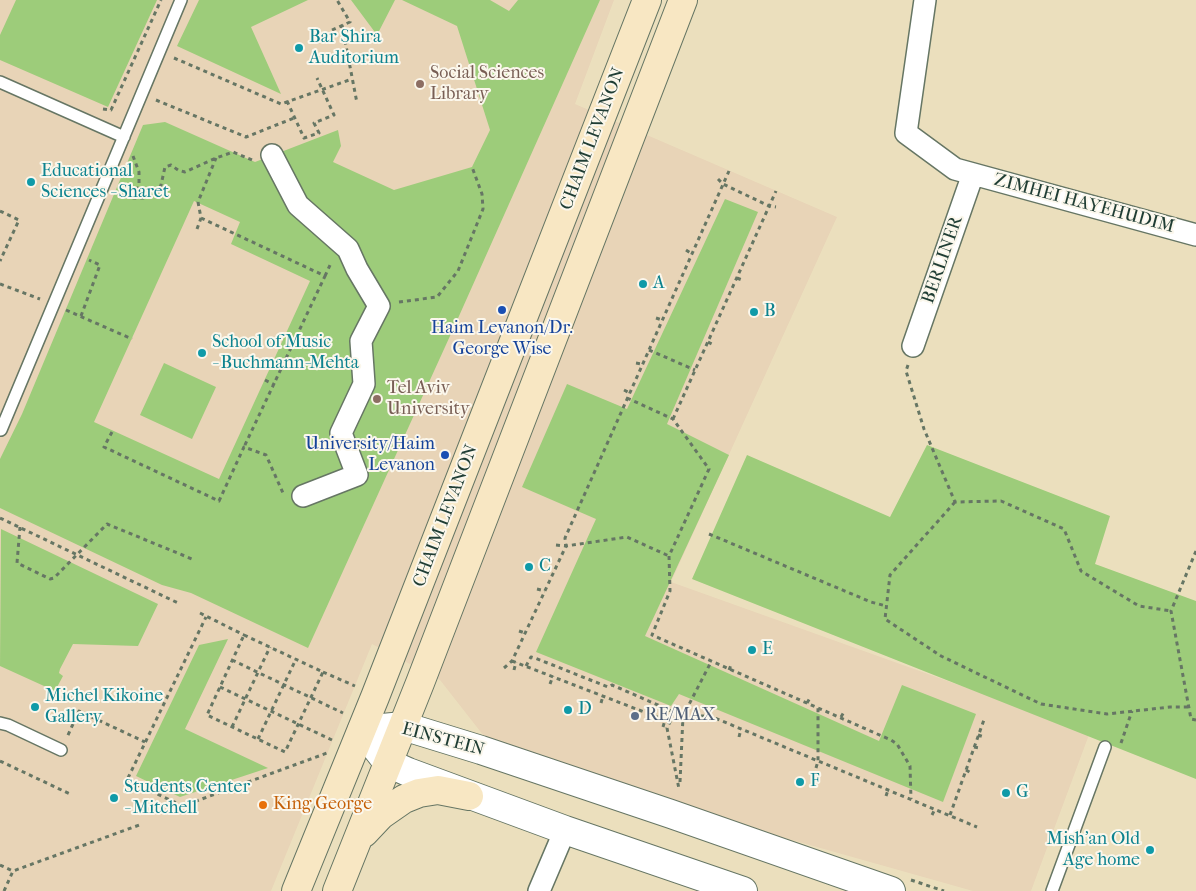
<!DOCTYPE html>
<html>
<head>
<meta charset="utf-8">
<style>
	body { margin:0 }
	canvas { display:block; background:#ebdfbd }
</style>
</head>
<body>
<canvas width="1196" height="891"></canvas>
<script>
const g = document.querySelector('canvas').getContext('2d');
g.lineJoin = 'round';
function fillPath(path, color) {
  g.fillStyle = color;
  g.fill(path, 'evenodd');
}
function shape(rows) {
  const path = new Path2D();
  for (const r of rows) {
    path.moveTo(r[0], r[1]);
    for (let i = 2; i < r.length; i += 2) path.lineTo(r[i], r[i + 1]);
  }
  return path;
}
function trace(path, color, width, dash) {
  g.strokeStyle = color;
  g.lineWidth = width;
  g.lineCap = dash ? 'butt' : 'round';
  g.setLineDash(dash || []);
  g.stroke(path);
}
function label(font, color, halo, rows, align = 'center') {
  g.font = font + ' "IM FELL French Canon",serif';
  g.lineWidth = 4;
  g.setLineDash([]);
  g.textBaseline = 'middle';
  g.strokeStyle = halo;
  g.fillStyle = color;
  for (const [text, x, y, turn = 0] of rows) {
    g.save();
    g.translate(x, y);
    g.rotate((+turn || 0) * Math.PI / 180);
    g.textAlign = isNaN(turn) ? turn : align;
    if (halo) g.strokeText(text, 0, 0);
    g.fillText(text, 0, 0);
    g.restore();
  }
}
const built = shape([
	[0,0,614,0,575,104,837,217,671,582,1090,732,1031,891,973,891,636,796,487,740,440,680,372,644,271,891,0,891]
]);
const green = shape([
	[16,0,157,0,108,107,0,60,0,35],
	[199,0,308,0,251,27,281,94,177,46],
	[351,0,395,0,377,35],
	[402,0,490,0,509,11,518,0,600,0,455,325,308,648,191,593,162,585,0,508,0,459,22,414,143,125,165,122,255,162,338,130,341,146,333,162,394,190,472,167,490,130,457,26],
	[194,201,240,222,231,244,310,281,219,479,94,422],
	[725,199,758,212,667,424,729,455,645,636,879,741,902,685,976,714,943,802,679,694,671,706,536,652,596,519,522,487,567,384,627,409],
	[164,363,216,387,192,439,140,415],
	[927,445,1110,516,1095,564,1196,601,1196,779,692,579,747,455,890,517],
	[1,529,158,604,138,646,73,644,60,669,59,673,63,676,55,691,0,666],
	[228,639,185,729,268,768,180,797,136,776,199,645]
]);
const path = shape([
	[342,25,357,103],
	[332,30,350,22,337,0],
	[174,58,281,104,352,79],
	[156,100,246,137,294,118],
	[287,101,304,138,319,133,314,123,334,115,317,78],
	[103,109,111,110,161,0],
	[133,156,139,172,139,185,134,198],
	[718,179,723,184,769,206,776,207],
	[117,193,134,198,145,198,156,194,161,185,165,167,171,165,178,170,185,172,216,158,233,152,252,160],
	[0,211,19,220,0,261],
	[201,218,325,276,244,447],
	[197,229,201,218,198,202,216,158],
	[686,250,692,254],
	[325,276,331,263],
	[737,278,742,280],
	[0,284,40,299],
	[399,302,437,297,458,271,483,209,482,194,472,167],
	[66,310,132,339],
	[81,316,100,265,89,260],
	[656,318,662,320],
	[708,342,712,344],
	[649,350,695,370],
	[636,363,642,364],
	[908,365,906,371,924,429,955,502,1001,501,1064,529,1081,571,1139,606,1171,611],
	[265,380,275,385],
	[624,390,630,393],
	[627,398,673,419,709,469,669,556,670,591,652,635,891,740,897,744,910,766,911,799],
	[673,419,776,191],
	[112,432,104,447,219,501,244,447,266,455,283,493],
	[955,502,890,575,885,619,941,656,1041,704,1107,714,1170,707,1189,707],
	[0,518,178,603],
	[20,527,17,563,50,579,54,578,107,524,192,559],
	[709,534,871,602,886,606],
	[556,545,566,546,627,537,669,556],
	[1196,551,1171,611,1191,719,1196,720],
	[537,589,545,591],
	[200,613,244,635],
	[519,631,525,633],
	[244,635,323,672,285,752,207,715,244,635],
	[232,660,343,713],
	[512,661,670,722,667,728,679,789],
	[526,666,531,657,535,658,608,687,612,685,619,688,683,716,710,716,977,827],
	[504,668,512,661,566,546,565,538,729,171],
	[514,670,516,662],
	[729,670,731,665],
	[323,672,355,686],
	[550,684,553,676],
	[220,687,332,740],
	[601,703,603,696],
	[807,703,810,698],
	[635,716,638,710],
	[841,717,844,712],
	[232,727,270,647],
	[663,727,665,720],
	[68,735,79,711,145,742],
	[978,735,984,737],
	[739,737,741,729],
	[258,739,296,659],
	[1121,743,1132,711],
	[974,747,980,748],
	[0,761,70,794],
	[816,768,818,761,818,708],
	[966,770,971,773],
	[680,782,683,716,711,662],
	[886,796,888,790],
	[183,806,127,780,206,617],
	[180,807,327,753],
	[932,815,935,809],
	[950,815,985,717],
	[0,865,13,871],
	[911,880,944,891],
	[4,891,13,871,142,824]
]);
const service = shape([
	[0,82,124,137],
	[1,430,181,0],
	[0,723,8,725,61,750],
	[1052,891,1105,747]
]);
const minor = shape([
	[925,0,906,133,955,169,1196,235],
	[272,155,298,205,348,249,357,269,379,306,361,341,364,384,341,433,357,475,303,496],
	[913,346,973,174],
	[539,891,565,830]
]);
const tertiary = shape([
	[362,730,403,726,481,750,671,814,891,891],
	[362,730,388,763,408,772,565,830,743,891]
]);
const secondary = shape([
	[364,833,381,815,404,799,419,793,438,790,469,796],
	[296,891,375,697,647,0],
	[337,891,420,683,683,0]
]);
const markers = [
	[299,48,5,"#0f9aa8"],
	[420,84,5,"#8d6e63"],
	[31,182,5,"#0f9aa8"],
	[643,284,5,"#0f9aa8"],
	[502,310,5,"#1a4fb4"],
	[754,312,5,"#0f9aa8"],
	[202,353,5,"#0f9aa8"],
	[377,399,5,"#8d6e63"],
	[445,455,5,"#1a4fb4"],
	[529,567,5,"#0f9aa8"],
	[752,650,5,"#0f9aa8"],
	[35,707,5,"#0f9aa8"],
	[568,710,5,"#0f9aa8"],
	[635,716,5,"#5c6f8a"],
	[800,782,5,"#0f9aa8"],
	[1006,793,5,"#0f9aa8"],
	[114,798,5,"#0f9aa8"],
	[263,805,5,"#e8710a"],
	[1150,850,5,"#0f9aa8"]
];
const cultureNames = [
	["Bar Shira",309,38],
	["Auditorium",309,59],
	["Educational",41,172],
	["Sciences - Sharet",41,193],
	["A",653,284],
	["B",764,312],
	["School of Music",212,343],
	["- Buchmann-Mehta",212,364],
	["C",539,567],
	["E",762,650],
	["Michel Kikoine",45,697],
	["Gallery",45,718],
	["D",578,710],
	["F",810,782],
	["Students Center",124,788],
	["- Mitchell",124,809],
	["G",1016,793],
	["Mish'an Old",1140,840,"right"],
	["Age home",1140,861,"right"]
];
const educationNames = [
	["Social Sciences",430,74],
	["Library",430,95],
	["Tel Aviv",387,389],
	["University",387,410]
];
const streetNames = [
	["CHAIM LEVANON",593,139,-69],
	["ZIMHEI HAYEHUDIM",1084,204,15],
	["BERLINER",943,260,-71],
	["CHAIM LEVANON",446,516,-69],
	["EINSTEIN",443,740,15]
];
const transitNames = [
	["Haim Levanon/Dr.",502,329],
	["George Wise",502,350],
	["University/Haim",435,445,"right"],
	["Levanon",435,466,"right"]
];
const serviceNames = [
	["RE/MAX",645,716]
];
const foodNames = [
	["King George",273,805]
];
fillPath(built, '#e8d4b7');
fillPath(green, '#9dcc7a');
trace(service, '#667664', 14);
trace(minor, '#667664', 24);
trace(tertiary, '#667664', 30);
trace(secondary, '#667664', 30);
trace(path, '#667664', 3, [4, 4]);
trace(service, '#fff', 11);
trace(minor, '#fff', 21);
trace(tertiary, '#fff', 28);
trace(secondary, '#f8e7c3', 28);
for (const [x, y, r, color] of markers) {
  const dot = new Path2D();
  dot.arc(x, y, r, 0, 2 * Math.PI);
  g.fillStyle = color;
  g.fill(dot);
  trace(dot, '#fbf7ec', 2);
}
label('18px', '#0d838f', '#fbf7ec', cultureNames, 'left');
label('18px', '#785e54', '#fbf7ec', educationNames, 'left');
label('18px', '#1f3d34', '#fbf7ec', streetNames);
label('18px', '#164399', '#fbf7ec', transitNames);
label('18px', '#4e5e75', '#fbf7ec', serviceNames, 'left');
label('18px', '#c56008', '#fbf7ec', foodNames, 'left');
</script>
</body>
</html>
